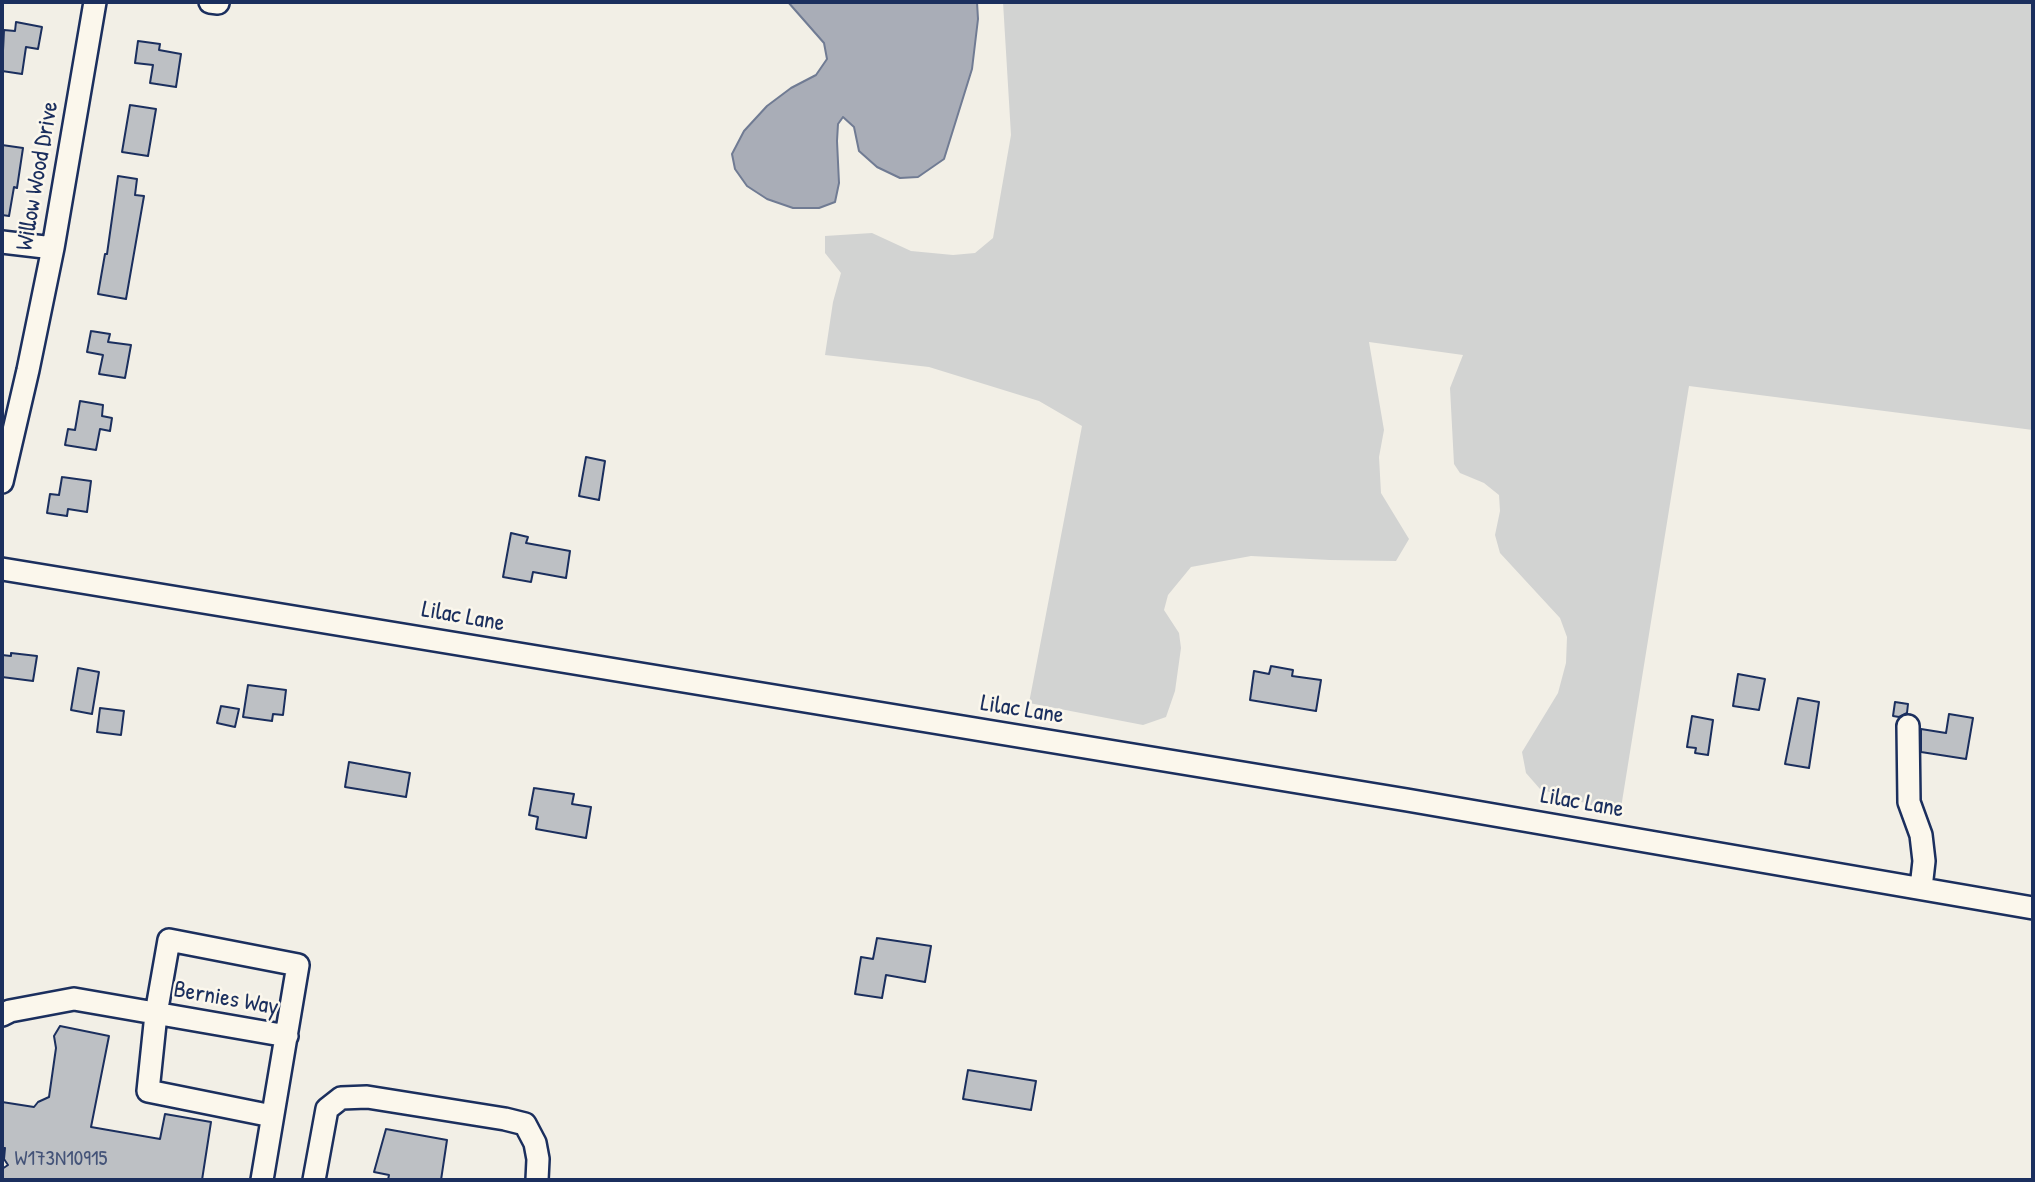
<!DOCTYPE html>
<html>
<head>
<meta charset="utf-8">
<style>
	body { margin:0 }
	#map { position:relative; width:2035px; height:1182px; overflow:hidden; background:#f2efe6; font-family:"Patrick Hand",sans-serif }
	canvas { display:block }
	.frame { position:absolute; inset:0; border:4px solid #1b2f5e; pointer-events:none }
</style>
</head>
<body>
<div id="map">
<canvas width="2035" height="1182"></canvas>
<div class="frame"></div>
</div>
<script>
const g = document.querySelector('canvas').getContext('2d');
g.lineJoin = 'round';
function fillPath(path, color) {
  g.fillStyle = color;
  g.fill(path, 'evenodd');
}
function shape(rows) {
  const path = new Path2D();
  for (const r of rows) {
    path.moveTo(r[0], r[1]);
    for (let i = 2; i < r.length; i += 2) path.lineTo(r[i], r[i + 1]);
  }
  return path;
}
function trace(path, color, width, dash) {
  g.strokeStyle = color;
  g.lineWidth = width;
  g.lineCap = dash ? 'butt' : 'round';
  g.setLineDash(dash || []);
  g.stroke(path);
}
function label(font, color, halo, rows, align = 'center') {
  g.font = font + ' "Patrick Hand",sans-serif';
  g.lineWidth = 5;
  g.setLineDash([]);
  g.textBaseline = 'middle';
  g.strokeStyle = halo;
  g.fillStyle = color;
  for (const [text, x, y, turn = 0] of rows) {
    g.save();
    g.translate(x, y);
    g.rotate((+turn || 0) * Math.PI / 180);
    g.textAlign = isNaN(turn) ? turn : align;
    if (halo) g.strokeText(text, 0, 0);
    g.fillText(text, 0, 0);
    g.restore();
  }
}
const green = shape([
	[1003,2,2033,2,2033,430,1689,386,1620,814,1540,789,1526,773,1522,752,1558,693,1566,663,1567,637,1560,618,1500,553,1495,535,1500,511,1499,495,1484,483,1460,473,1454,464,1450,388,1463,355,1369,342,1384,430,1379,457,1381,493,1409,539,1396,561,1330,560,1251,556,1191,567,1168,595,1164,610,1179,633,1181,648,1175,691,1166,717,1143,725,1029,703,1082,426,1039,401,929,367,825,355,833,302,841,273,825,253,825,236,872,233,911,251,953,255,975,253,993,238,1011,135]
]);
const water = shape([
	[788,2,977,2,978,19,972,69,944,159,918,177,900,178,877,167,859,151,854,127,843,117,838,124,837,141,839,183,835,202,819,208,793,208,767,199,747,186,735,169,732,154,744,131,767,106,791,88,816,75,827,59,824,43,788,2]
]);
const building = shape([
	[16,22,42,27,38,49,26,47,22,74,2,71,4,30,15,31,16,22],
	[138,41,160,44,159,50,181,54,176,87,150,83,153,65,135,63,138,41],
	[130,105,156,109,148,156,122,152,130,105],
	[2,145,23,148,17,188,14,187,9,216,2,215,2,145],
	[118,176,137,179,135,195,144,196,126,299,98,294,105,254,107,254,118,176],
	[91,331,110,334,108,342,131,345,125,378,99,374,103,355,87,352,91,331],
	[80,401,103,405,102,416,112,418,110,431,100,429,96,450,65,445,68,429,75,430,80,401],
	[586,457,605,461,599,500,579,496,586,457],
	[62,477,91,481,87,512,68,509,67,516,47,513,50,494,59,495,62,477],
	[511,533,528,537,526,543,570,551,566,578,533,572,531,582,503,577,511,533],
	[11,653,37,656,33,681,2,677,2,655,11,656,11,653],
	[1271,666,1293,670,1292,676,1321,680,1316,711,1250,700,1254,671,1269,674,1271,666],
	[78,668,99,672,92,714,71,710,78,668],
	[1738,674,1765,679,1759,710,1733,706,1738,674],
	[248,685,286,690,283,715,273,714,272,721,243,717,248,685],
	[1798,698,1819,702,1809,768,1785,764,1798,698],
	[1895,702,1908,704,1907,713,1899,717,1893,716,1895,702],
	[221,706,239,709,235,727,217,723,221,706],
	[100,708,124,711,121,735,97,732,100,708],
	[1949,714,1973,718,1966,759,1921,752,1921,729,1946,733,1949,714],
	[1692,716,1713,720,1708,755,1695,753,1696,748,1687,747,1692,716],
	[349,762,410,773,406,797,345,787,349,762],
	[534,788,574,794,572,804,591,807,586,838,536,829,538,817,529,815,534,788],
	[877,938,931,946,925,982,886,975,882,998,855,994,861,957,873,959,877,938],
	[60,1026,109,1036,91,1127,160,1139,165,1114,211,1122,202,1180,2,1180,2,1169,8,1165,4,1159,5,1148,2,1148,2,1102,34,1107,38,1102,49,1097,56,1048,54,1036,60,1026],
	[968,1070,1036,1081,1031,1110,963,1099,968,1070],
	[386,1129,447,1140,441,1180,388,1180,389,1175,374,1172,386,1129]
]);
const minor = shape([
	[210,2,218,3],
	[2,242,53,248],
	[2,482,28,370,53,248,95,2],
	[2,569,1407,800,2033,908],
	[1908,726,1909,802,1921,835,1924,861,1921,888],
	[2,1015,10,1011,74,999,287,1036],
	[262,1180,298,965,169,940,156,1014,148,1091,272,1116],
	[314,1180,327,1109,341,1098,367,1097,505,1119,525,1124,535,1143,538,1159,537,1180]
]);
const numberNames = [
	["W173N10915",61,1159]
];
const streetNames = [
	["Willow Wood Drive",38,176,-80],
	["Lilac Lane",463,617,10],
	["Lilac Lane",1022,710,9],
	["Lilac Lane",1582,803,10],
	["Bernies Way",226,999,10]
];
fillPath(green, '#d2d3d2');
fillPath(water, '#a9adb7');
trace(water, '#707b93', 2);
fillPath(building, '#bdc0c4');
trace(building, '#1b2f5e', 2);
trace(minor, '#1b2f5e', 26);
trace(minor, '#fbf7ec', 21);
label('21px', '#445378', null, numberNames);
label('24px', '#1b2f5e', '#fbf7ec', streetNames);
</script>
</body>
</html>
